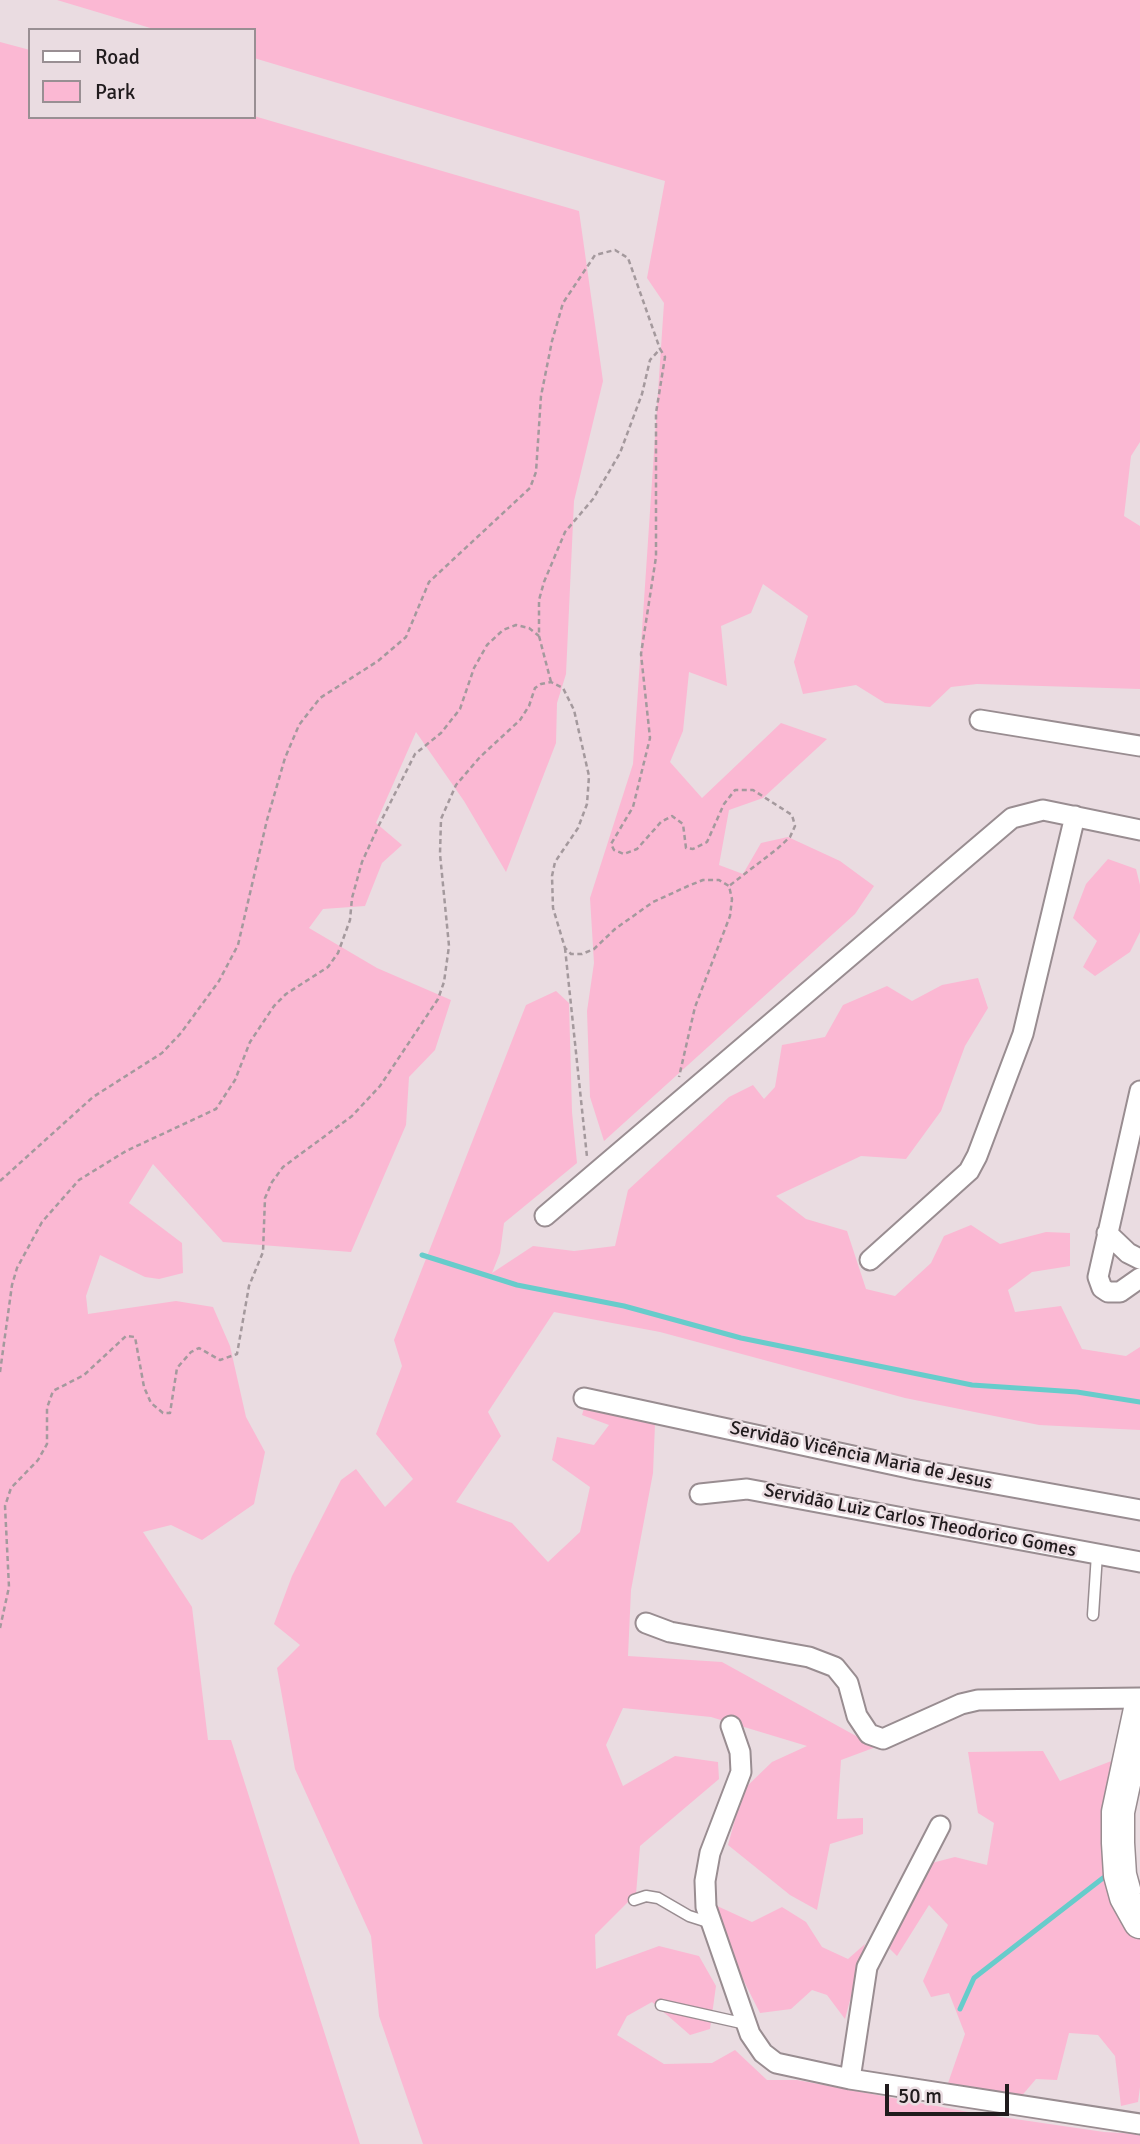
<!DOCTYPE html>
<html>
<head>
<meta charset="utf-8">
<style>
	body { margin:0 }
	#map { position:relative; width:1140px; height:2144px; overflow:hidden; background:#eadce1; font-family:Signika,sans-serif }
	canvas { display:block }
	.legend { position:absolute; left:28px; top:28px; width:228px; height:91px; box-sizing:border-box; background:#eadce1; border:2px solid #998f93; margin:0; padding:9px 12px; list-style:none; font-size:21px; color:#201b1d }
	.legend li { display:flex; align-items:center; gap:14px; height:35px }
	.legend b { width:35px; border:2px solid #998f93 }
	.scale { position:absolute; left:885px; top:2084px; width:124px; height:32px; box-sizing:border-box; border:4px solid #201b1d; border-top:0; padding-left:9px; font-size:21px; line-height:24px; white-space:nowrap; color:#201b1d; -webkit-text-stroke:5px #eadce1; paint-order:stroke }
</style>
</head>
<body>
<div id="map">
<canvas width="1140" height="2144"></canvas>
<ul class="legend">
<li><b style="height:9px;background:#fff"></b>Road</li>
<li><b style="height:19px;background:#fbb8d3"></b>Park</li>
</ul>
<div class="scale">50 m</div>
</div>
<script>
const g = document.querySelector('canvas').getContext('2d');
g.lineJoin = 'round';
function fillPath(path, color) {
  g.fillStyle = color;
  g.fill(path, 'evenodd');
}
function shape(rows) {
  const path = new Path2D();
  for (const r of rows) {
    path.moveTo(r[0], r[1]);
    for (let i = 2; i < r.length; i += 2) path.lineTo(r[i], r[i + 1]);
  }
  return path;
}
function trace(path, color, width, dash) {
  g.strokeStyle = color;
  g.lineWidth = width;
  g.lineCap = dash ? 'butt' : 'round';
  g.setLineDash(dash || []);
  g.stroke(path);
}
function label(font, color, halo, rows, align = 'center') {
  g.font = font + ' Signika,sans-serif';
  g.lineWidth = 5;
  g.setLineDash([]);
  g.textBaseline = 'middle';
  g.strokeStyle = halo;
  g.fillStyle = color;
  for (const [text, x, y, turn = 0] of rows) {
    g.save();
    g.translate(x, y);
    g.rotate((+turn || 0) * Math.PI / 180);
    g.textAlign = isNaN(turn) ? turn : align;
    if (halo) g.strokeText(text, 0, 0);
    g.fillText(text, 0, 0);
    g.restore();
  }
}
const green = shape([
	[57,0,1140,0,1140,442,1131,456,1124,516,1140,526,1140,689,977,684,951,687,930,707,885,703,856,685,803,694,794,662,808,616,763,584,751,613,721,626,727,686,689,672,683,731,670,762,702,798,781,723,827,739,763,798,729,810,719,865,743,874,761,843,788,837,840,861,874,886,855,914,604,1141,590,1097,587,1011,594,963,590,898,633,764,664,303,647,278,665,181,254,58,254,30,157,30],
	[0,42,30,50,30,117,254,116,579,211,603,381,574,501,566,674,557,703,556,743,506,872,464,801,416,732,376,823,402,845,382,863,365,906,323,909,309,928,377,968,451,1000,435,1050,409,1077,406,1125,351,1252,223,1242,153,1164,129,1203,182,1243,183,1273,159,1279,145,1277,100,1255,86,1296,88,1314,176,1301,213,1307,230,1346,246,1417,265,1452,254,1504,202,1540,171,1525,143,1532,192,1607,208,1740,231,1740,360,2144,0,2144],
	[1108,859,1136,869,1140,885,1140,932,1130,952,1095,976,1083,967,1097,941,1073,918,1086,884],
	[978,978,988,1008,965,1046,941,1111,906,1159,861,1156,776,1196,806,1219,847,1231,866,1289,895,1296,931,1263,944,1236,971,1225,1000,1244,1046,1232,1070,1233,1070,1266,1032,1272,1008,1290,1015,1312,1061,1306,1082,1349,1126,1356,1140,1347,1140,1430,1039,1425,905,1398,660,1332,554,1312,488,1412,501,1436,456,1502,512,1523,548,1562,580,1532,590,1487,552,1460,557,1437,594,1445,609,1425,582,1415,585,1405,655,1424,653,1473,631,1590,628,1656,722,1662,876,1747,841,1760,837,1819,863,1818,863,1834,830,1844,817,1910,790,1895,728,1845,743,1790,772,1762,807,1746,711,1717,623,1708,606,1745,623,1786,675,1756,718,1762,719,1779,640,1846,636,1894,595,1935,596,1969,659,1946,699,1956,716,1986,710,2029,690,2035,652,2002,627,2016,617,2035,664,2064,712,2063,735,2050,767,2080,797,2080,974,2113,1104,2132,1140,2134,1140,2144,423,2144,379,2016,371,1936,295,1769,277,1668,300,1645,274,1624,292,1576,341,1480,356,1469,385,1507,413,1479,376,1434,402,1366,394,1340,526,1005,556,991,569,1003,572,1112,577,1163,504,1223,500,1253,492,1273,533,1246,574,1251,615,1246,628,1190,729,1097,753,1085,764,1099,775,1087,782,1045,825,1037,843,1005,887,986,912,1001,942,985],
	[1043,1751,1060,1781,1114,1760,1140,1935,1140,2087,1138,2102,1121,2106,1115,2056,1098,2035,1069,2033,1057,2080,1036,2079,1019,2099,946,2089,965,2034,949,1993,931,1997,923,1981,948,1925,929,1905,897,1956,888,1947,924,1865,955,1857,987,1865,994,1823,978,1813,968,1752],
	[715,1905,752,1922,782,1907,806,1922,822,1947,848,1959,865,1944,845,2019,827,1995,812,1990,791,2009,760,2013,721,1936]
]);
const stream = shape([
	[422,1255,517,1285,624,1306,741,1338,972,1385,1077,1392,1140,1402],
	[960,2009,974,1978,1103,1878]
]);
const path = shape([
	[551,682,539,636,539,600,544,582,565,532,593,499,620,453,642,394,650,360,660,349,665,357,656,413,656,557,641,654,650,738,633,807,611,844,614,850,624,854,637,849,661,822,672,816,683,824,686,848,693,849,707,842,724,804,735,790,753,790,792,815,795,826,790,837,777,849,729,886],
	[565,948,587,1157],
	[0,1181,93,1097,162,1053,181,1033,219,981,238,945,267,820,285,758,299,725,320,698,378,661,406,637,429,582,530,488,536,472,541,396,552,341,563,303,595,255,615,250,628,258,660,349],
	[0,1372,12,1285,17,1268,42,1222,79,1180,126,1151,216,1109,235,1080,250,1042,274,1006,286,994,328,967,338,953,350,920,352,898,362,862,378,827,415,754,441,733,460,709,474,668,487,645,503,630,516,625,529,628,539,636],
	[0,1628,9,1587,5,1506,11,1488,38,1460,47,1444,47,1408,53,1391,84,1375,126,1336,135,1337,144,1387,151,1403,163,1413,170,1413,177,1368,191,1352,199,1348,220,1360,237,1354,249,1286,263,1252,265,1198,272,1182,283,1167,352,1116,380,1086,438,999,444,982,449,946,440,854,441,819,456,785,480,757,520,720,529,706,535,688,541,684,551,682,563,688,574,710,589,776,587,804,578,828,555,862,552,876,553,908,565,948,571,954,582,954,594,949,615,929,653,902,688,886,703,880,719,880,729,886,732,899,730,916,695,1007,679,1077]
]);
const service = shape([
	[1093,1615,1097,1554],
	[634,1900,646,1896,658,1898,689,1916,711,1923],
	[661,2005,746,2024]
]);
const minor = shape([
	[980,720,1140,746],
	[1140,1091,1098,1277,1102,1288,1108,1292,1120,1292,1140,1278],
	[545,1216,1012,818,1043,810,1140,830],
	[1107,1233,1128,1253,1140,1259],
	[870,1260,969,1171,977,1156,1023,1034,1075,816],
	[584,1398,918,1470,1140,1510],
	[700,1494,747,1489,1140,1562],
	[646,1623,670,1632,809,1657,835,1667,848,1683,857,1716,869,1734,883,1739,961,1704,978,1700,1140,1698],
	[731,1726,740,1752,741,1772,710,1853,705,1881,706,1907,750,2034,763,2053,776,2063,850,2079,1140,2124],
	[850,2079,867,1967,940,1826]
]);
const primary = shape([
	[1140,1709,1118,1812,1118,1843,1120,1875,1126,1897,1140,1922]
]);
const streetNames = [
	["Servidão Vicência Maria de Jesus",861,1456,12],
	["Servidão Luiz Carlos Theodorico Gomes",920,1521,11]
];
fillPath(green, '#fbb8d3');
trace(stream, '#67cccb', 5);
trace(service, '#998d91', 13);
trace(minor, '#998d91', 23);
trace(primary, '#998d91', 35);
trace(path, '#a4999d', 2.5, [5, 3.5]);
trace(service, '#fff', 10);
trace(minor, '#fff', 19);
trace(primary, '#fff', 32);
label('19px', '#201b1d', '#eadce1', streetNames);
</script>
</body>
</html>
